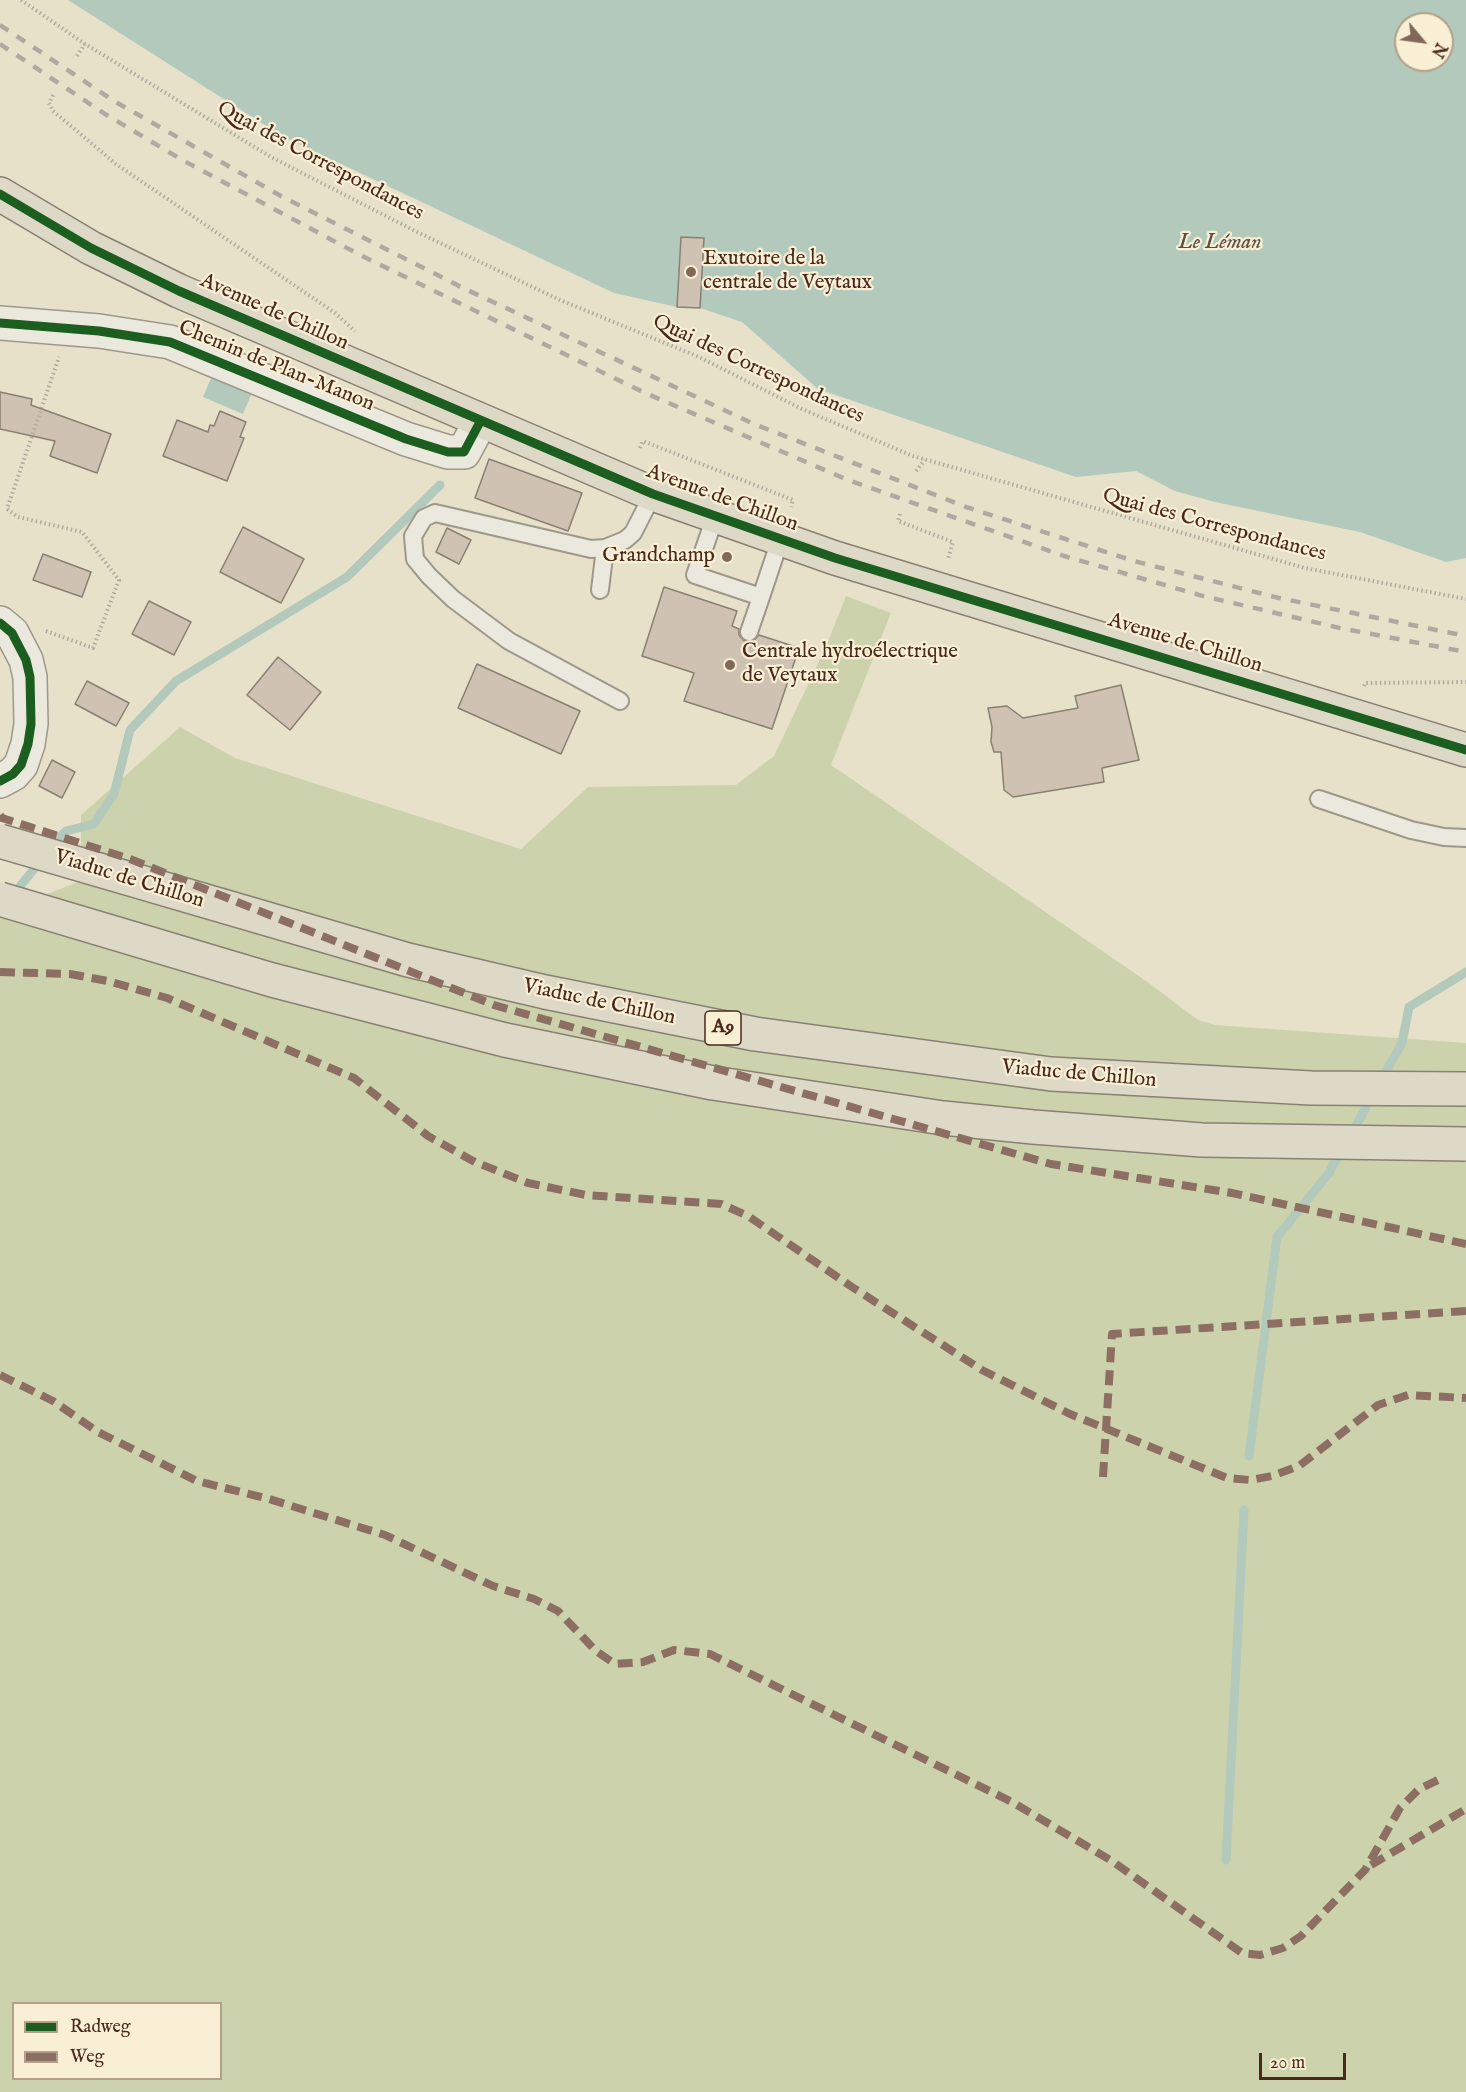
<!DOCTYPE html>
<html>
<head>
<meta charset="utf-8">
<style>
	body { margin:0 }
	#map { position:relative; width:1466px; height:2092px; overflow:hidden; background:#e7e1ca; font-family:"IM FELL English",serif }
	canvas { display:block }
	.legend { position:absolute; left:12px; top:2002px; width:210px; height:78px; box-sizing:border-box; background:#f8efd4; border:2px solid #b2a08a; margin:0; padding:8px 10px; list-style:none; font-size:18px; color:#4a291c }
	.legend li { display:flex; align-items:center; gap:12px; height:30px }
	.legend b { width:30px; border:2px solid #b2a08a }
	.north { position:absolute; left:1394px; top:12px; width:60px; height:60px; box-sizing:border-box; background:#f8efd4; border:2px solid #b2a08a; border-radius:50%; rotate:119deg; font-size:16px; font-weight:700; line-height:24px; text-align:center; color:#4a291c }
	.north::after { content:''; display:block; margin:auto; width:21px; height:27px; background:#816959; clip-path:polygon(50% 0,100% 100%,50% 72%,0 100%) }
	.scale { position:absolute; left:1259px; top:2053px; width:87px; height:27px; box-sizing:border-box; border:3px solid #4a291c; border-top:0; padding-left:8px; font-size:18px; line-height:21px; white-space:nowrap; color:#4a291c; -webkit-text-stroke:4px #f8efd4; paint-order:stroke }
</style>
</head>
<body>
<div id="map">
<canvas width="1466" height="2092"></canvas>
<ul class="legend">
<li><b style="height:8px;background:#1b5e20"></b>Radweg</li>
<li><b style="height:8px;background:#8d6e63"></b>Weg</li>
</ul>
<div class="north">N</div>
<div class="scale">20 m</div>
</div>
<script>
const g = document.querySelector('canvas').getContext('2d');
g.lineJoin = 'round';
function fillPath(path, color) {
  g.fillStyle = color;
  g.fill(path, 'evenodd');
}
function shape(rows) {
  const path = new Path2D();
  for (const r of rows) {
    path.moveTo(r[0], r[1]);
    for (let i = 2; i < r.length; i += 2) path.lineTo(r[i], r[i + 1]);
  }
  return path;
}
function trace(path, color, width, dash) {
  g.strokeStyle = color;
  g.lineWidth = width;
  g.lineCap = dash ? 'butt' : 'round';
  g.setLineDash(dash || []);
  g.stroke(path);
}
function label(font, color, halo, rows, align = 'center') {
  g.font = font + ' "IM FELL English",serif';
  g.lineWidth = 4.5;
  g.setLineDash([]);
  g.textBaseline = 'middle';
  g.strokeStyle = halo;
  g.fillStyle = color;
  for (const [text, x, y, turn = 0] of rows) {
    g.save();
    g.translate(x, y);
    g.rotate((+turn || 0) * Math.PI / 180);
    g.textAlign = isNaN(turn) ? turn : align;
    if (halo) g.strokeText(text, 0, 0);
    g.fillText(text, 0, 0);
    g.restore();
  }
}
const green = shape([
	[846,596,891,613,831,765,1149,983,1198,1020,1215,1025,1466,1043,1466,2092,0,2092,0,912,81,881,81,815,180,727,235,758,521,849,588,787,736,785,774,756,825,649],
	[14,2004,220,2004,220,2078,14,2078]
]);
const water = shape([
	[68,0,1466,0,1466,558,1446,562,1360,532,1215,502,1175,491,1136,471,1076,477,818,389,742,322,700,308,704,238,681,237,677,307,614,293,282,136],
	[1406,24,1442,24,1442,60,1406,60],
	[211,378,249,391,251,395,243,414,203,397]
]);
const stream = shape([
	[51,848,66,831,94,824,114,794,130,730,176,681,347,577,440,485],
	[13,895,42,859],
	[1380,1082,1402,1043,1409,1007,1466,972],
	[1351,1135,1373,1094],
	[1249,1456,1277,1237,1329,1173,1342,1149],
	[1226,1860,1244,1510]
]);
const building = shape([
	[681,237,704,238,700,308,677,307,681,237],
	[0,392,32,399,31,405,111,434,97,473,50,456,55,441,0,429,0,392],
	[220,411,246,422,240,437,244,438,227,481,163,456,177,420,208,432,210,425,214,426,220,411],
	[489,459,582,493,568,531,475,498,489,459],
	[243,527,304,559,281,603,220,572,243,527],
	[447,528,471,540,459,564,436,552,447,528],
	[43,554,91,572,82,597,33,580,43,554],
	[664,587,737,611,732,626,739,629,739,635,745,642,752,642,759,635,799,648,772,729,684,701,694,673,642,656,664,587],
	[149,601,191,622,174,655,132,634,149,601],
	[278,657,321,692,290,730,247,695,278,657],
	[477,664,580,711,561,754,458,708,477,664],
	[87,681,129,703,116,726,75,704,87,681],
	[1121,685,1139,760,1102,768,1104,782,1013,797,1004,790,1001,752,994,752,991,742,992,727,988,708,1007,706,1023,718,1078,708,1075,696,1121,685],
	[52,760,75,772,62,798,39,786,52,760]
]);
const path = shape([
	[21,0,85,44,271,157,415,231,560,300,699,357,802,409,913,456,1305,568,1466,599],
	[77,56,85,44],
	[53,95,49,103,53,111,116,164,335,313,355,331],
	[640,448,643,441,737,478,793,500,791,507],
	[916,471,925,460],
	[900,514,898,521,953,542,948,559],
	[46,631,93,648,119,580,82,532,18,517,7,509,59,357],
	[1364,686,1365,683,1466,682]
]);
const lane = shape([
	[715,517,695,575,761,597,780,540],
	[600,590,605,548],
	[749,632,761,597],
	[620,701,509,641,453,599,429,576,415,559,413,536,424,518,435,513,591,549,605,548,625,540,633,533,653,494],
	[1319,799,1411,830,1444,837,1466,838]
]);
const street = shape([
	[0,323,99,331,170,342,406,439,448,452,464,452,480,422],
	[0,623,12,633,26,660,30,677,31,724,28,744,21,765,13,774,0,781]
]);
const primary = shape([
	[0,194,91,248,179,291,653,494,835,558,1466,750]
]);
const rail = shape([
	[0,25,114,101,281,196,461,287,754,424,966,507,1134,561,1279,598,1466,636],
	[0,44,105,114,184,161,362,256,643,392,848,480,1064,556,1203,596,1340,628,1466,652]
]);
const highwayBridge = shape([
	[0,841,408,960,545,992,755,1034,1051,1074,1311,1088,1466,1089],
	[0,899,272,980,505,1040,713,1083,943,1118,1033,1127,1202,1140,1466,1144]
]);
const quiet = shape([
	[0,815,2,818,130,859,494,1005,1051,1164,1232,1193,1466,1244],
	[0,972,70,974,108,981,167,998,354,1078,428,1136,475,1162,528,1183,586,1195,721,1204,748,1216,852,1287,982,1370,1070,1414,1227,1478,1250,1480,1272,1476,1299,1466,1378,1405,1408,1395,1466,1398],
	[0,1375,53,1401,98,1432,197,1481,269,1499,385,1535,493,1586,534,1599,558,1611,596,1651,615,1664,643,1662,674,1650,710,1654,1012,1802,1112,1861,1242,1953,1260,1955,1283,1948,1301,1936,1365,1870,1400,1808,1419,1789,1440,1779],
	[1103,1477,1112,1334,1466,1311],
	[1371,1865,1466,1809]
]);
const cycleway = shape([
	[0,194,91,248,179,291,653,494,835,558,1466,750],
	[0,323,99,331,170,342,406,439,448,452,464,452,480,422],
	[0,623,12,633,26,660,30,677,31,724,28,744,21,765,13,774,0,781]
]);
const markers = [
	[691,272,6,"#816959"],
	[727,557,6,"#816959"],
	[730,665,6,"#816959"]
];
const shields = [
	[723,1028,36]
];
const shieldNames = [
	["A9",723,1028]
];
const streetNames = [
	["Quai des Correspondances",320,162,28],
	["Avenue de Chillon",274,313,24],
	["Chemin de Plan-Manon",276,367,22],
	["Quai des Correspondances",758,370,25],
	["Avenue de Chillon",722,499,20],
	["Quai des Correspondances",1214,526,15],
	["Avenue de Chillon",1185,644,17],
	["Viaduc de Chillon",129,880,17],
	["Viaduc de Chillon",599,1003,12],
	["Viaduc de Chillon",1079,1075,5]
];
const poiNames = [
	["Exutoire de la",703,260],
	["centrale de Veytaux",703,284],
	["Grandchamp",715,557,"right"],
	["Centrale hydroélectrique",742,653],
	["de Veytaux",742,677]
];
const waterNames = [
	["Le Léman",1220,243]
];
fillPath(green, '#ccd3ac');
fillPath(water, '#b2c9bc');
trace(stream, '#b2c9bc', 9);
fillPath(building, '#cfc2b2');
trace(building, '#888073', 1.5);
trace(lane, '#9f9789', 20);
trace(street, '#9f9789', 36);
trace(primary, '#888073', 36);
trace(path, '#afa99f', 4, [1.5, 3]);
trace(lane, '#ebe8dd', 16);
trace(street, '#ebe8dd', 33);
trace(primary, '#ded8c7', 33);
trace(rail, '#afa99f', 4.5, [10, 10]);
trace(highwayBridge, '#888073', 36, []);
trace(highwayBridge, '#ded8c7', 33);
trace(quiet, '#8d6e63', 8, [15, 8]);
trace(cycleway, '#1b5e20', 9);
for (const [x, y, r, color] of markers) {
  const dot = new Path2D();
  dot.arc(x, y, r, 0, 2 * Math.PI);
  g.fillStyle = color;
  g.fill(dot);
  trace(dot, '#f8efd4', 2);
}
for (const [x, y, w] of shields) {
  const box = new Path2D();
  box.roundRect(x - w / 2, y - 17, w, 34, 4.5);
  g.fillStyle = '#f8efd4';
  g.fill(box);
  trace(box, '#4a291c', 1.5);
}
label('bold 20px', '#4a291c', null, shieldNames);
label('21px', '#4a291c', '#f8efd4', streetNames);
label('21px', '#4a291c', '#f8efd4', poiNames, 'left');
label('italic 22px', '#5e4e42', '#f8efd4', waterNames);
</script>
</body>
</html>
